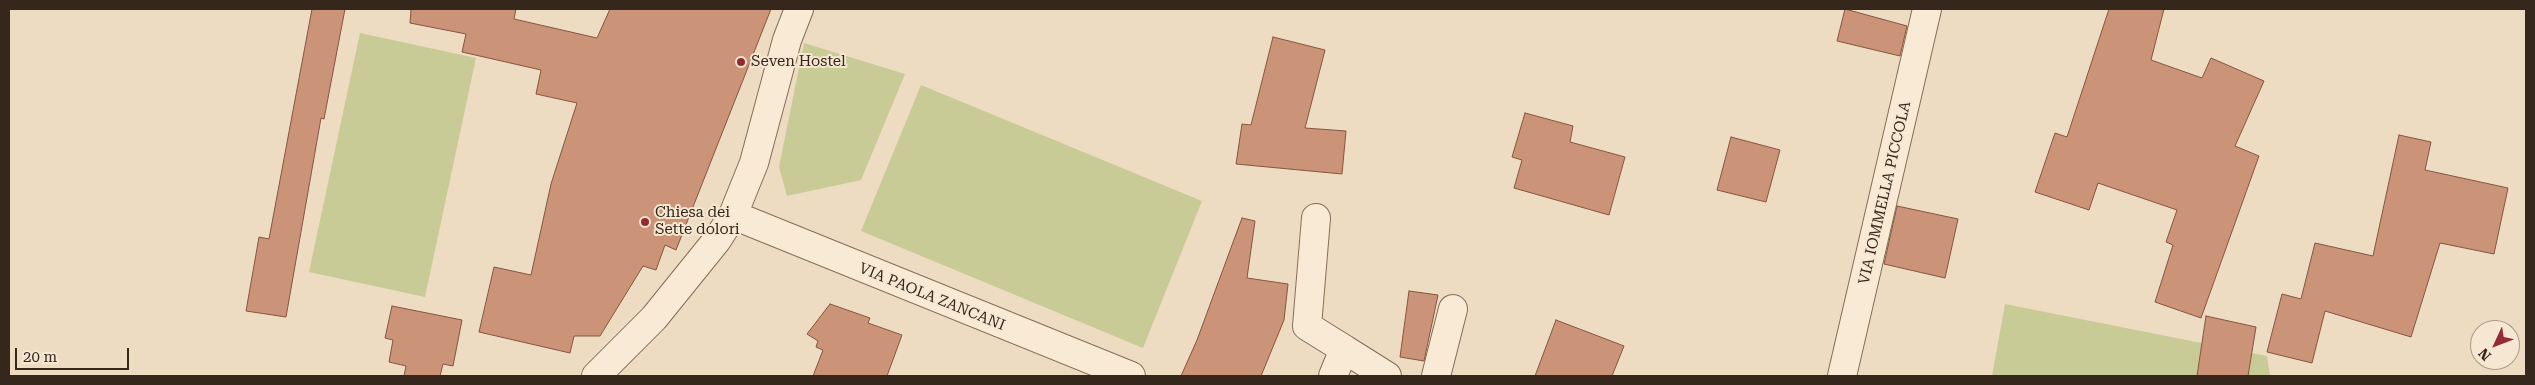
<!DOCTYPE html>
<html>
<head>
<meta charset="utf-8">
<style>
	body { margin:0 }
	#map { position:relative; width:2535px; height:385px; overflow:hidden; background:#eddcc1; font-family:"Roboto Serif",serif }
	canvas { display:block }
	.frame { position:absolute; inset:0; border:10px solid #36271d; pointer-events:none }
	.north { position:absolute; left:2470px; top:320px; width:50px; height:50px; box-sizing:border-box; background:#f5e7d1; border:1px solid #a99a89; border-radius:50%; rotate:227deg; font-size:14px; font-weight:700; line-height:20px; text-align:center; color:#36271d }
	.north::after { content:''; display:block; margin:auto; width:18px; height:22px; background:#942a34; clip-path:polygon(50% 0,100% 100%,50% 72%,0 100%) }
	.scale { position:absolute; left:15px; top:348px; width:114px; height:22px; box-sizing:border-box; border:2px solid #36271d; border-top:0; padding-left:6px; font-size:15px; line-height:18px; white-space:nowrap; color:#36271d; -webkit-text-stroke:4px #f5e7d1; paint-order:stroke }
</style>
</head>
<body>
<div id="map">
<canvas width="2535" height="385"></canvas>
<div class="frame"></div>
<div class="north">N</div>
<div class="scale">20 m</div>
</div>
<script>
const g = document.querySelector('canvas').getContext('2d');
g.lineJoin = 'round';
function fillPath(path, color) {
  g.fillStyle = color;
  g.fill(path, 'evenodd');
}
function shape(rows) {
  const path = new Path2D();
  for (const r of rows) {
    path.moveTo(r[0], r[1]);
    for (let i = 2; i < r.length; i += 2) path.lineTo(r[i], r[i + 1]);
  }
  return path;
}
function trace(path, color, width, dash) {
  g.strokeStyle = color;
  g.lineWidth = width;
  g.lineCap = dash ? 'butt' : 'round';
  g.setLineDash(dash || []);
  g.stroke(path);
}
function label(font, color, halo, rows, align = 'center') {
  g.font = font + ' "Roboto Serif",serif';
  g.lineWidth = 4;
  g.setLineDash([]);
  g.textBaseline = 'middle';
  g.strokeStyle = halo;
  g.fillStyle = color;
  for (const [text, x, y, turn = 0] of rows) {
    g.save();
    g.translate(x, y);
    g.rotate((+turn || 0) * Math.PI / 180);
    g.textAlign = isNaN(turn) ? turn : align;
    if (halo) g.strokeText(text, 0, 0);
    g.fillText(text, 0, 0);
    g.restore();
  }
}
const green = shape([
	[360,33,476,58,425,297,309,272],
	[804,43,905,74,861,180,787,196,779,167],
	[921,85,1202,201,1143,348,861,231],
	[2005,304,2267,356,2270,376,1992,376]
]);
const building = shape([
	[312,9,345,9,324,119,321,118,286,317,246,311,259,237,269,239,312,9],
	[411,9,516,9,514,19,597,38,610,9,771,9,676,250,665,245,656,270,643,266,600,336,574,336,570,353,479,332,494,267,531,275,551,184,577,103,536,94,541,70,462,52,466,34,410,23,411,9],
	[1845,9,1907,26,1900,56,1837,41,1845,9],
	[2109,9,2164,9,2151,60,2202,78,2211,58,2264,81,2235,146,2259,156,2201,318,2155,302,2173,245,2166,242,2177,210,2098,183,2089,210,2035,192,2055,133,2067,137,2109,9],
	[1273,37,1325,50,1305,128,1346,131,1342,174,1236,164,1242,124,1251,125,1273,37],
	[1525,113,1573,126,1570,142,1625,157,1609,215,1514,188,1522,160,1512,157,1525,113],
	[2399,135,2431,142,2425,170,2508,188,2494,254,2440,243,2411,337,2325,311,2312,363,2267,352,2282,294,2301,299,2315,243,2373,256,2399,135],
	[1731,137,1780,150,1766,202,1717,190,1731,137],
	[1897,206,1958,219,1945,278,1884,264,1897,206],
	[1242,218,1255,221,1247,278,1288,284,1284,320,1261,376,1181,376,1197,340,1242,218],
	[1409,291,1438,295,1424,361,1400,357,1409,291],
	[830,304,870,318,868,323,902,335,887,376,813,376,823,350,816,347,818,341,807,334,830,304],
	[392,306,462,320,453,366,443,364,440,376,404,376,406,366,389,362,393,340,385,338,392,306],
	[2206,316,2256,327,2248,376,2197,376,2206,316],
	[1556,320,1624,346,1612,376,1535,376,1556,320]
]);
const minor = shape([
	[733,215,1131,376],
	[1316,218,1307,326,1344,349,1333,376],
	[1344,349,1387,376],
	[596,376,654,318,717,240,733,215,754,163,787,40,799,9],
	[1436,376,1453,309],
	[1842,376,1927,9]
]);
const markers = [
	[741,62,5,"#942a34"],
	[645,222,5,"#942a34"]
];
const poiNames = [
	["Seven Hostel",751,62],
	["Chiesa dei",655,213],
	["Sette dolori",655,230]
];
const streetNames = [
	["VIA IOMMELLA PICCOLA",1885,193,-77],
	["VIA PAOLA ZANCANI",932,297,22]
];
fillPath(green, '#c9cb96');
fillPath(building, '#cb9378');
trace(building, '#85553f', 1);
trace(minor, '#866d59', 30);
trace(minor, '#f8ead4', 28);
for (const [x, y, r, color] of markers) {
  const dot = new Path2D();
  dot.arc(x, y, r, 0, 2 * Math.PI);
  g.fillStyle = color;
  g.fill(dot);
  trace(dot, '#f5e7d1', 2);
}
label('15px', '#36271d', '#f5e7d1', poiNames, 'left');
label('15px', '#36271d', '#f5e7d1', streetNames);
</script>
</body>
</html>
